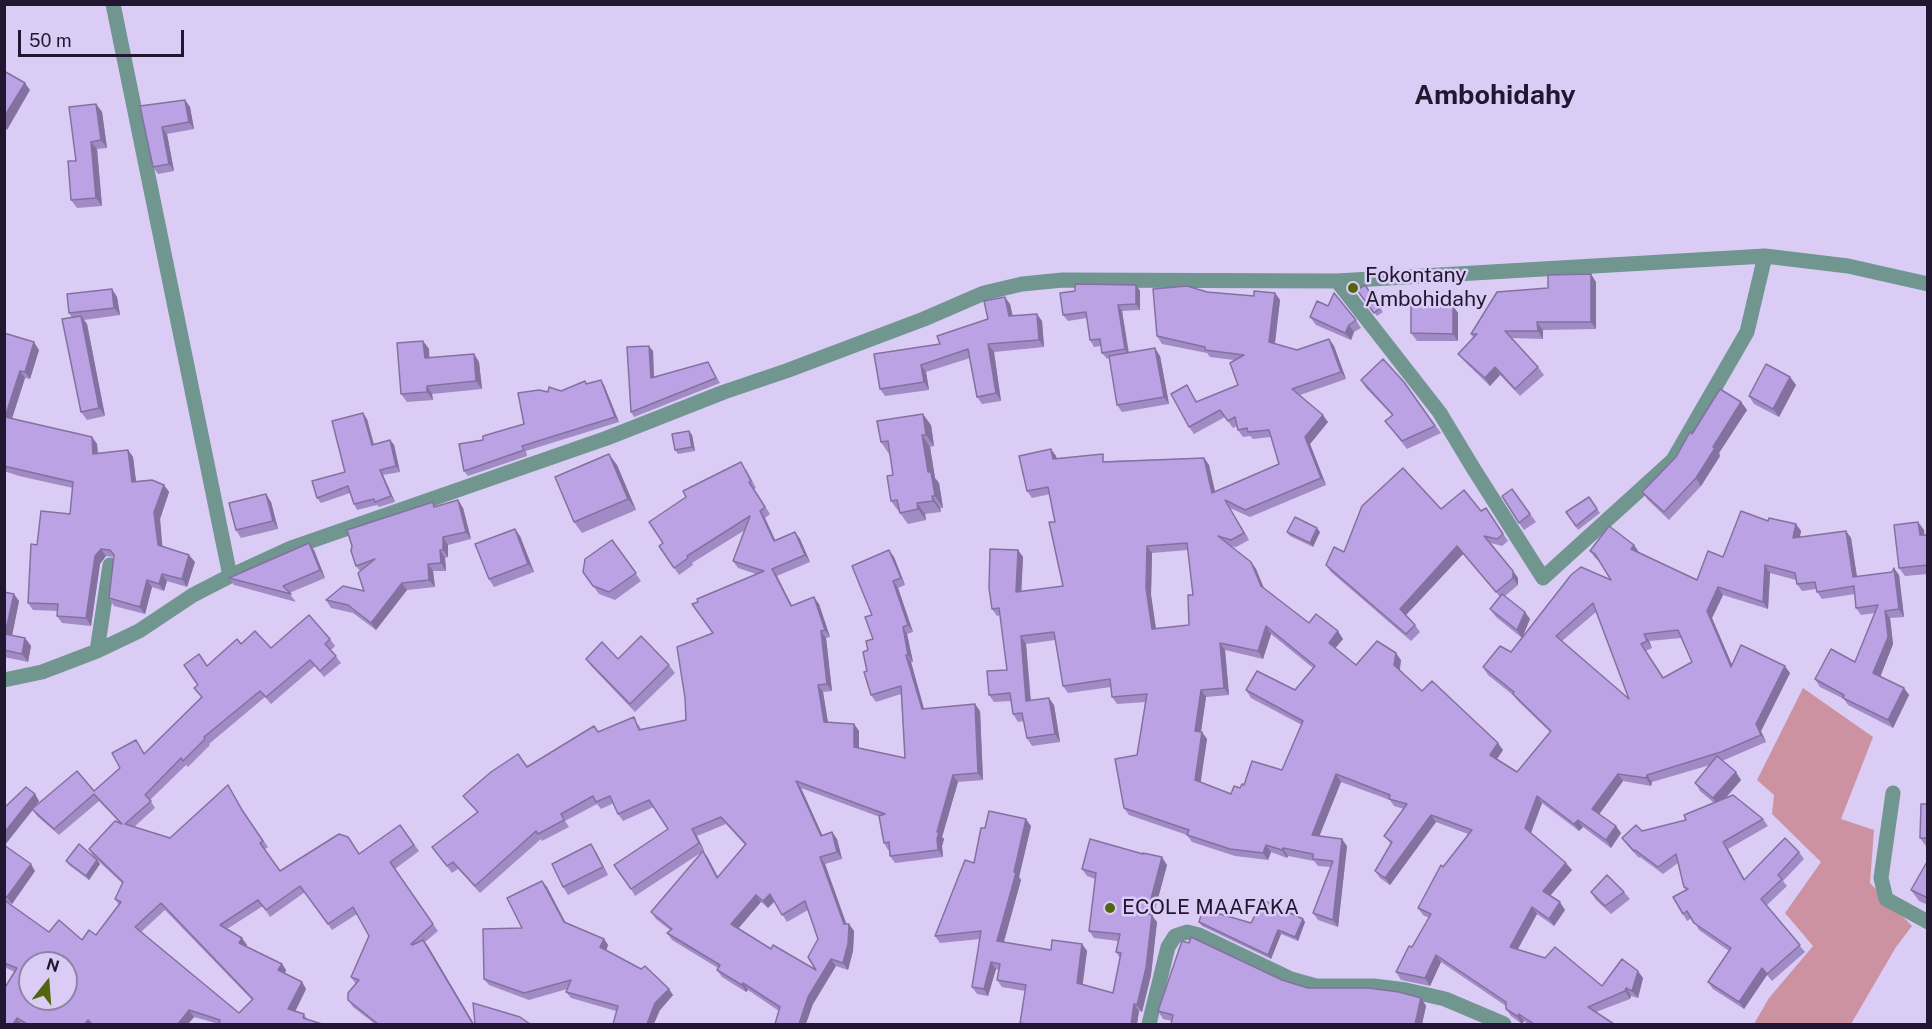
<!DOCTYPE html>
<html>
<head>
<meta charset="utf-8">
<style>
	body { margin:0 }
	#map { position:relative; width:1932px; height:1029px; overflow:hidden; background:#daccf5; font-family:"Public Sans",sans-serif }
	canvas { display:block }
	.frame { position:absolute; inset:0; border:6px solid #211730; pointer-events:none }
	.north { position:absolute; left:18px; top:951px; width:60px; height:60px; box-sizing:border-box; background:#daccf5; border:2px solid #9084a6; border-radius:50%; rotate:17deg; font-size:16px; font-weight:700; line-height:24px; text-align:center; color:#211730 }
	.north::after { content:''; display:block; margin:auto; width:21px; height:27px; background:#53650e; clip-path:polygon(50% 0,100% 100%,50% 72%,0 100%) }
	.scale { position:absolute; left:18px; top:30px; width:166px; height:27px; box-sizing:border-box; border:3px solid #211730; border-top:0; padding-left:8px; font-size:18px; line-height:21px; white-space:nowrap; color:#211730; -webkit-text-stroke:4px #daccf5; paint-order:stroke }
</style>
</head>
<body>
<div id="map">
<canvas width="1932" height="1029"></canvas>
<div class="frame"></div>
<div class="north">N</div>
<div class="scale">50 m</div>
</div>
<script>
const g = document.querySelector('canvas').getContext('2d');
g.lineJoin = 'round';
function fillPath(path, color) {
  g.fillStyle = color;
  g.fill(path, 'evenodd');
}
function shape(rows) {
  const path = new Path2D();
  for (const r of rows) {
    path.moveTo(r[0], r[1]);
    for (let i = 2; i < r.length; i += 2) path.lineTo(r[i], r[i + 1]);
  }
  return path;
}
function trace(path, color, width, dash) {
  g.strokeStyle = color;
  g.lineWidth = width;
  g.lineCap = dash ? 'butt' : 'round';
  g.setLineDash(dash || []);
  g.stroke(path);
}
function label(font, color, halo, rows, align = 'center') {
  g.font = font + ' "Public Sans",sans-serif';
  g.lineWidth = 5;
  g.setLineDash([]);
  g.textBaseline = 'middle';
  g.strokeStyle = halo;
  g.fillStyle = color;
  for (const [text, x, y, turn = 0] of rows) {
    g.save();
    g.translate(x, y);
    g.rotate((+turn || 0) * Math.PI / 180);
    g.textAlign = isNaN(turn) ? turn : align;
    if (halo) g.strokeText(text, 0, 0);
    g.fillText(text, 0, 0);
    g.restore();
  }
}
const green = shape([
	[1803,688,1873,737,1841,819,1874,830,1870,883,1912,926,1896,947,1851,1024,1754,1024,1769,998,1813,946,1785,913,1821,862,1772,814,1774,795,1757,780]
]);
const street = shape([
	[113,4,230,576],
	[1337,281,1440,413,1475,471,1543,578,1673,460,1747,332,1765,256],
	[97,651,110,565],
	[4,680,42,672,97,651,139,631,193,595,230,576,291,548,607,438,724,392,786,371,924,319,984,293,1022,284,1063,280,1337,281,1765,256,1848,266,1928,284],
	[1893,793,1881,878,1886,899,1928,922],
	[1149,1024,1168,947,1175,936,1187,932,1199,935,1291,979,1316,986,1374,986,1406,990,1445,999,1504,1024]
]);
const wall = shape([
	[185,100,190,107,194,129,167,134,174,171,158,174,153,167,140,106],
	[96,104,102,112,107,148,97,149,102,206,77,208,71,200,76,161],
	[1596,282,1596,329,1543,330,1543,339,1512,338,1538,367,1544,375,1520,396,1500,375,1490,386,1464,361,1458,354,1473,337,1471,334,1548,288],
	[1136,285,1140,291,1140,310,1122,311,1129,353,1160,356,1169,404,1122,412,1117,405,1109,358,1107,359,1102,353,1101,346,1094,347,1090,340,1087,318,1068,321,1063,315],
	[1365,285,1383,312,1377,316,1357,290],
	[112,289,117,297,120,315,84,320,87,324,105,416,87,420,81,412,72,318,69,313],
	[1207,292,1254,296,1275,293,1280,300,1275,344,1297,350,1329,339,1334,346,1346,379,1300,395,1328,422,1310,444,1326,485,1250,517,1230,508,1249,540,1236,547,1230,546,1251,562,1256,569,1264,589,1309,623,1343,639,1335,648,1356,665,1401,660,1400,670,1422,691,1503,750,1497,759,1517,772,1550,732,1518,701,1513,695,1488,675,1483,667,1511,652,1611,580,1599,561,1595,558,1590,551,1639,552,1697,580,1723,557,1768,521,1796,524,1801,531,1800,537,1846,531,1851,538,1857,577,1899,575,1904,617,1890,618,1893,644,1880,677,1904,688,1909,695,1893,728,1848,705,1844,699,1820,687,1815,679,1855,662,1875,613,1861,615,1856,608,1855,594,1822,599,1817,592,1816,589,1802,591,1797,584,1796,580,1770,573,1768,609,1723,595,1712,618,1732,665,1790,673,1761,731,1766,742,1722,761,1741,780,1726,798,1763,819,1768,826,1728,849,1744,879,1799,852,1804,859,1783,881,1787,886,1766,906,1805,952,1772,981,1767,975,1744,1009,1713,989,1708,982,1729,951,1699,930,1692,918,1687,921,1683,914,1686,890,1684,887,1678,863,1663,874,1640,857,1639,858,1627,845,1622,838,1642,831,1686,820,1714,803,1700,791,1695,783,1710,765,1652,782,1651,786,1623,781,1599,814,1621,833,1611,848,1583,827,1579,831,1542,803,1531,833,1572,870,1550,896,1565,910,1554,926,1537,914,1518,949,1602,986,1643,978,1638,998,1631,996,1630,999,1596,1012,1614,1024,1528,1024,1524,1021,1522,1024,1511,1016,1506,1009,1506,1006,1441,962,1430,986,1401,980,1396,972,1429,918,1423,915,1418,908,1443,867,1468,834,1436,822,1390,885,1380,878,1375,871,1391,844,1384,836,1404,809,1394,806,1390,800,1341,782,1319,836,1347,846,1338,927,1318,920,1313,913,1331,867,1318,866,1314,861,1288,856,1287,858,1271,852,1268,860,1235,856,1192,842,1187,835,1129,815,1124,808,1137,755,1145,702,1117,704,1112,697,1111,687,1068,693,1063,686,1055,640,1026,644,1031,700,1054,705,1060,742,1032,746,1027,738,1024,721,1018,722,1013,714,1011,701,994,702,989,695,1007,670,1000,615,997,616,992,609,1018,550,1023,557,1021,591,1063,586,1055,522,1050,494,1032,498,1027,491,1051,449,1056,456,1057,459,1108,461,1204,458,1209,465,1215,492,1279,464,1271,437,1253,439,1250,436,1243,437,1238,430,1237,426,1233,428,1225,417,1194,434,1189,427,1187,385,1197,402,1238,385,1234,360,1210,357,1207,353,1162,344,1157,336],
	[1188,550,1193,595,1189,625,1156,629,1151,595,1152,553],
	[1596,612,1629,699,1562,641],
	[1271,634,1313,668,1295,690,1246,690,1251,698,1302,725,1282,770,1244,785,1231,794,1200,782,1207,739,1201,732,1206,697,1229,695,1225,650,1263,659],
	[1681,638,1692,662,1664,678,1646,651,1652,648,1649,641],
	[1010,304,1013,316,1042,321,1044,347,994,352,1001,401,982,404,977,397,970,358,926,372,929,390,885,396,880,389,940,344,988,319],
	[1453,306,1458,313,1458,341,1417,341,1411,333],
	[1310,317,1356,320,1361,328,1354,332,1351,340,1316,325],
	[4,333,39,350,30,379,25,378,12,419,92,437,97,444,98,453,128,450,133,457,136,482,164,485,169,492,160,519,162,547,195,562,187,587,167,581,164,591,152,587,145,614,114,606,109,598,114,557,106,556,100,564,91,626,62,623,57,616,58,611,33,610,28,603,37,545,70,514,73,488,19,476,4,471],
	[423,341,429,349,429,358,474,354,479,362,482,389,432,394,433,400,407,402,401,394],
	[653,351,654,377,708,362,720,383,634,417,631,412],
	[1790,377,1796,385,1779,417,1754,404,1749,396],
	[1361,380,1404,382,1441,433,1407,449,1385,421,1392,415,1366,388],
	[587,384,604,385,619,422,526,451,527,456,468,476,464,471,483,440,524,424,548,392,561,391],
	[1741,402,1747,410,1719,453,1720,456,1701,486,1669,520,1648,500,1642,492,1676,457,1692,434],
	[367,419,374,444,390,440,394,445,400,472,383,475,395,502,379,507,377,505,357,510,354,504,350,493,321,503,317,498,345,472],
	[931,425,934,446,930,447,935,478,939,483,943,508,940,508,941,512,925,514,926,520,908,524,891,501,893,475,890,454,889,454,881,442],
	[689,431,692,435,695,451,678,454,675,450],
	[617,465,636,510,582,533,574,522],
	[746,469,756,488,754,489,770,514,765,518,775,541,795,532,800,539,810,562,777,576,792,605,819,604,830,637,826,638,832,691,823,692,828,723,854,724,859,731,859,748,905,758,901,694,876,702,871,695,867,671,868,650,873,639,872,615,894,557,905,585,898,588,913,632,907,634,913,662,911,662,924,709,980,711,983,780,958,782,942,837,944,839,942,846,943,857,895,863,890,856,890,850,888,850,884,843,880,817,801,788,822,835,832,832,837,839,842,859,825,864,846,924,849,924,854,931,853,951,848,970,836,966,813,1004,779,1011,748,990,746,992,722,977,717,970,718,968,672,940,667,933,670,930,656,919,651,912,702,852,635,896,631,889,668,829,654,807,623,821,618,814,614,803,601,809,597,804,565,821,569,827,542,841,541,839,480,893,458,869,452,873,432,847,477,812,463,796,598,732,638,724,641,729,686,720,713,633,756,574,738,568,733,561,745,530,692,563,693,565,679,575,659,546],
	[726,824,745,845,718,877,708,858,703,851,704,850,697,836],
	[774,901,787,922,808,910,818,939,816,970,771,949,738,929,761,902,768,908],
	[1512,489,1536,522,1524,530,1519,523],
	[1589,497,1600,513,1578,530,1566,512],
	[458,500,463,508,471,539,448,545,448,557,445,558,446,571,433,571,435,587,407,590,376,630,353,613,331,608,326,600,364,591,360,571,356,566,436,506],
	[271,502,278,529,241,538,236,530],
	[1486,508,1508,541,1502,546,1491,543,1518,578,1518,585,1505,596,1530,619,1522,638,1496,617,1490,609,1500,597,1463,554,1406,615,1415,625,1420,632,1411,641,1331,572,1326,565,1344,552,1481,511],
	[1918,522,1924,530,1924,535,1928,535,1928,574,1905,576,1899,568],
	[1287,532,1320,532,1313,547,1290,536],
	[520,536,534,572,494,587,489,579],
	[612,540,641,581,615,600,599,594,583,572],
	[314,550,325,578,289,593,296,602,234,585,229,578],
	[4,592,19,601,12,635,25,638,31,646,28,662,4,657],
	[330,639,335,646,331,650,341,663,324,677,315,666,271,704,265,697,209,744,210,745,188,767,186,765,150,800,155,808,134,827,170,838,228,785,247,817,268,847,264,850,280,871,360,854,400,825,419,851,395,869,438,931,425,942,474,1024,375,1024,353,1007,348,1000,356,984,351,977,369,936,357,914,332,930,305,892,270,917,263,906,227,929,247,945,246,946,282,964,286,970,285,974,302,982,306,989,295,1011,304,1014,307,1019,219,1024,194,1017,188,1024,4,1024,15,972,4,967,4,808,35,794,39,801,35,807,94,791,120,768,136,740,145,754,201,697,194,688,198,685,207,666,241,644,271,648],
	[99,801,120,823,89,849,93,856,123,884,115,899,119,905,96,935,82,940,49,932,6,901,12,904,35,871,5,845,33,810,37,816,59,835],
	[165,910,252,1000,239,1013,141,932],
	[586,659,618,659,669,665,675,673,635,712,591,666],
	[1928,804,1928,849,1920,838],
	[1031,826,1019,877,1021,880,1004,942,1051,950,1082,944,1087,951,1082,985,1113,993,1120,958,1116,952,1118,941,1094,938,1089,931,1095,879,1087,876,1082,869,1167,865,1153,917,1157,922,1151,975,1142,1012,1139,1011,1137,1024,1021,1024,1020,1023,1025,991,1002,987,997,980,999,970,996,969,988,996,977,994,972,987,980,939,940,943,935,936,974,863,985,828],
	[596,852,608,875,568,895,563,887],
	[97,860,100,864,89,880,69,865,66,861],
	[1928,860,1928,905,1919,901,1911,890],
	[542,881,547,887,565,923,604,939,608,945,606,951,673,995,660,1010,616,1011,571,998,566,992,567,989,529,1000,489,985,484,979,522,928],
	[1591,892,1624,892,1630,899,1611,914,1596,900],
	[1303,919,1305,922,1298,941,1281,934,1271,959,1202,926,1199,922,1251,923],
	[1282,980,1308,988,1421,998,1426,1006,1422,1024,1171,1024,1172,1021,1163,1019,1158,1011]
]);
const shadedWall = shape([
	[25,83,30,90,7,130,5,127,4,128,4,117],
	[185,100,190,107,194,129,189,122],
	[96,104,102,112,107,148,101,140],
	[162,127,167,134,174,171,169,164],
	[91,142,97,149,102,206,96,198],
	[1591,274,1596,282,1596,329,1591,322],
	[1136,285,1140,291,1140,310,1136,304],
	[112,289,117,297,120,315,114,308],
	[1275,293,1280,300,1274,349,1269,342],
	[1005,297,1010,304,1014,324,1009,316],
	[1118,305,1122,311,1129,356,1125,349],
	[1453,306,1458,313,1458,341,1453,334],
	[1037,314,1042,321,1044,347,1039,340],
	[81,316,87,324,105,416,99,408],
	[1537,322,1543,330,1543,339,1538,331],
	[1349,325,1354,332,1351,340,1345,333],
	[1329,339,1334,346,1346,379,1341,372],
	[423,341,429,349,430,366,425,358],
	[34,342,39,350,30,379,25,372],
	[988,344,994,352,1001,401,996,393],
	[649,346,653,351,654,383,651,378],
	[1155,348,1160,356,1169,404,1164,397],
	[474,354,479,362,482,389,476,381],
	[921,365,926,372,929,390,924,382],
	[1495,367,1500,375,1490,386,1485,378],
	[20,371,25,378,10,424,5,417],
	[1790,377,1796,385,1779,417,1773,409],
	[601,380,604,385,619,422,615,417],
	[427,386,432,394,433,400,427,392],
	[1741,402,1747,410,1719,453,1720,456,1701,486,1696,478,1713,447],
	[363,413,367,419,375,450,372,445],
	[923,414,931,425,934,446,926,435],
	[1323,415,1328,422,1310,444,1326,485,1321,478,1305,437],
	[689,431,692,435,695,451,692,447],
	[922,435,930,447,935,478,939,483,943,508,935,496,928,472],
	[92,437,97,444,98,461,93,454],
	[390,440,394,445,400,472,396,466],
	[1051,449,1056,456,1058,466,1053,459],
	[128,450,133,457,137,489,132,482],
	[609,454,617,465,636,510,628,499],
	[1204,458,1209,465,1217,500,1212,493],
	[380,470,383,475,395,502,391,496],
	[164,485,169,492,160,519,163,553,158,545,154,512],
	[266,494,271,502,278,529,273,521],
	[932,496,940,508,941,512,933,501],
	[458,500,463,508,471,539,466,532],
	[1225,500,1230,508,1249,540,1244,533],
	[917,503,925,514,926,520,918,509],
	[760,511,765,518,779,548,774,541],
	[1918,522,1924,530,1925,543,1920,535],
	[1796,524,1801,531,1798,545,1793,538],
	[1317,528,1320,532,1313,547,1310,543],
	[515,529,520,536,534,572,528,564],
	[1846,531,1851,538,1858,584,1853,577],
	[795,532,800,539,810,562,805,555],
	[443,537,448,545,448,557,443,550],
	[309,543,314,550,325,578,320,570],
	[1634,545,1639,552,1631,549],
	[1147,546,1152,553,1151,595,1157,636,1152,629,1146,588],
	[1457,546,1463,554,1405,616,1400,609],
	[101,549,106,556,100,564,91,626,86,618,95,556],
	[440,550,445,558,446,571,441,563],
	[889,550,894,557,905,585,901,578],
	[1018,550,1023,557,1021,599,1016,592],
	[189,555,195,562,187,587,182,579],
	[1251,562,1256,569,1266,593,1261,586],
	[428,564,433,571,435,587,429,580],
	[1765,565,1770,573,1768,609,1763,602],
	[1894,568,1899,575,1904,617,1899,609],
	[772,569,777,576,795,613,791,606],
	[1513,571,1518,578,1518,585,1513,578],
	[162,574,167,581,164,591,159,584],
	[147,580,152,587,145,614,140,607],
	[893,581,898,588,913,632,908,625],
	[402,583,407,590,376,630,371,623],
	[1718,587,1723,595,1712,618,1736,674,1731,667,1707,611],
	[14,594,19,601,11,641,5,634],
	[814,597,819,604,830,637,825,630],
	[1885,611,1890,618,1893,644,1879,680,1873,673],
	[1525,612,1530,619,1522,638,1517,630],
	[1266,626,1271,634,1263,659,1258,651],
	[903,627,907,634,913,662,908,655],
	[821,631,826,638,832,691,827,684],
	[1338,631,1343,639,1334,650,1329,643],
	[1644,634,1649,641,1652,648,1647,641],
	[1021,636,1026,644,1031,708,1026,701],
	[25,638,31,646,28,662,22,654],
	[1220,643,1225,650,1229,695,1224,688],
	[1396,653,1401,660,1399,672,1394,665],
	[906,655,911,662,926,716,922,709],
	[1785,666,1790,673,1761,731,1766,742,1761,735,1756,724],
	[818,685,823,692,829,729,824,722],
	[1904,688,1909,695,1893,728,1888,720],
	[1201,690,1206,697,1200,738,1195,731],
	[1049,698,1054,705,1060,742,1055,734],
	[975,704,980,711,983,780,978,773],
	[854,724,859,731,859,754,854,747],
	[1202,732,1207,739,1200,787,1195,780],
	[1498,743,1503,750,1495,762,1490,755],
	[1736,772,1741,780,1718,806,1713,798],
	[1336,774,1341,782,1317,842,1312,835],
	[1618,774,1623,781,1598,816,1592,809],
	[953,775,958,782,942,837,944,839,942,846,943,857,938,850,937,832],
	[1647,775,1652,782,1651,786,1646,778],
	[796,781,801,788,826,843,821,836],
	[35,794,39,801,4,846,4,833],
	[1537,796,1542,803,1530,835,1525,828],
	[1431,815,1436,822,1390,885,1385,878],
	[1026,819,1031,826,1019,877,1021,880,1002,948,997,941],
	[1578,820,1583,827,1579,831,1574,824],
	[1616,826,1621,833,1611,848,1606,840],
	[692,829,697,836,704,850,699,843],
	[832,832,837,839,842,859,837,852],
	[1342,839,1347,846,1338,927,1333,920],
	[1723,842,1728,849,1749,887,1744,880],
	[591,844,596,852,608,875,603,867],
	[1266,845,1271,852,1268,860,1263,853],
	[1283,848,1288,856,1287,858,1282,850],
	[703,851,708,858,722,885,717,878],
	[820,857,825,864,849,931,844,924],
	[1162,857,1167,865,1153,917,1157,922,1151,975,1142,1012,1137,1005,1147,914],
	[97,860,100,864,89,880,86,876],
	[1566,863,1572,870,1548,898,1543,891],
	[31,864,35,871,12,904,7,897],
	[542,881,547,887,569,929,564,922],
	[770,894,775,901,768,908,763,901],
	[756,895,761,902,736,931,731,924],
	[1560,902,1565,910,1554,926,1549,919],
	[1532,907,1537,914,1515,954,1510,947],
	[1303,919,1305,922,1298,941,1295,937],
	[849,924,854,931,853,951,848,970,843,963],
	[1278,930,1281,934,1271,959,1268,955],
	[242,938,247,945,244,949,239,943],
	[604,939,608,945,605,954,600,947],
	[423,940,428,946,474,1024,473,1024],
	[1082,944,1087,951,1082,990,1077,983],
	[1436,955,1441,962,1430,986,1425,978],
	[831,959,836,966,813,1004,806,1024,799,1024,808,997],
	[991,962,996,969,988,996,984,989],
	[282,964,286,970,283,977,278,970],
	[1762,968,1767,975,1744,1009,1739,1002],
	[1638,971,1643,978,1638,998,1632,991],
	[302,982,306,989,293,1016,288,1009],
	[743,983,748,990,746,992,742,985],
	[1626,988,1631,996,1630,999,1625,991],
	[669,989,673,995,660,1010,654,1024,647,1024,655,1003],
	[1421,998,1426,1006,1422,1024,1415,1024],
	[1134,1004,1139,1011,1137,1024,1131,1024],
	[189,1010,194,1017,188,1024,178,1024],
	[1519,1014,1524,1021,1522,1024,1517,1016],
	[17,1018,21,1024,13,1024],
	[88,1020,91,1024,85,1024]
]);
const building = shape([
	[4,71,25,83,4,117,4,71],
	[185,100,189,122,162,127,169,164,153,167,140,106,185,100],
	[96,104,101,140,91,142,96,198,71,200,68,161,76,161,69,107,96,104],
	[1591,274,1591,322,1537,322,1538,331,1505,331,1538,367,1515,389,1495,367,1485,378,1458,354,1477,334,1471,334,1497,292,1548,288,1548,275,1591,274],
	[1075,284,1136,285,1136,304,1118,305,1125,349,1102,353,1100,339,1090,340,1086,312,1063,315,1060,293,1075,291,1075,284],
	[1365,285,1380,308,1374,313,1357,290,1365,285],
	[1187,286,1207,292,1254,296,1254,291,1275,293,1269,342,1297,350,1329,339,1341,372,1292,389,1323,415,1305,437,1321,478,1245,510,1225,500,1244,533,1231,540,1218,536,1251,562,1261,586,1309,623,1316,614,1338,631,1329,643,1356,665,1377,641,1396,653,1394,665,1422,691,1432,681,1498,743,1490,755,1517,772,1551,731,1513,694,1514,692,1483,667,1500,646,1511,652,1571,575,1581,567,1611,580,1595,554,1590,551,1609,526,1634,545,1631,549,1697,580,1708,551,1723,557,1741,511,1768,521,1769,518,1796,524,1793,538,1846,531,1853,577,1892,572,1894,568,1899,609,1885,611,1888,637,1873,673,1904,688,1888,720,1843,698,1844,695,1815,679,1831,649,1855,662,1878,605,1856,608,1854,586,1817,592,1815,582,1797,584,1795,573,1765,565,1763,602,1718,587,1707,611,1731,667,1741,645,1785,666,1756,724,1761,735,1721,752,1647,775,1646,778,1618,774,1592,809,1616,826,1606,840,1578,820,1574,824,1537,796,1525,828,1566,863,1543,891,1560,902,1549,919,1532,907,1510,947,1545,958,1555,947,1602,986,1622,959,1638,971,1632,991,1626,988,1625,991,1588,1007,1614,1024,1534,1024,1519,1014,1517,1016,1506,1009,1506,1002,1436,955,1425,978,1396,972,1409,946,1412,947,1431,914,1418,908,1441,865,1443,867,1472,830,1431,815,1385,878,1375,871,1392,842,1384,836,1407,804,1389,799,1390,795,1336,774,1312,835,1342,839,1333,920,1313,913,1333,861,1313,859,1313,854,1283,848,1282,850,1266,845,1263,853,1230,849,1187,835,1189,830,1124,808,1115,759,1137,755,1147,694,1112,697,1110,679,1063,686,1054,632,1021,636,1026,701,1049,698,1055,734,1027,738,1022,713,1013,714,1010,693,989,695,987,671,1007,670,999,608,992,609,989,588,990,549,1018,550,1016,592,1063,586,1049,522,1055,522,1048,487,1027,491,1019,456,1051,449,1053,459,1103,454,1103,462,1204,458,1212,493,1279,464,1269,430,1248,432,1247,428,1238,430,1235,417,1228,421,1220,410,1189,427,1171,394,1187,385,1196,402,1238,385,1230,363,1244,355,1205,350,1205,347,1157,336,1153,289,1187,286],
	[1187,543,1193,595,1188,595,1189,625,1152,629,1146,588,1147,546,1187,543],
	[1593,603,1629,699,1556,636,1593,603],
	[1266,626,1315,666,1295,690,1257,671,1246,690,1303,721,1282,770,1252,761,1244,785,1242,784,1240,788,1234,786,1231,794,1195,780,1202,732,1195,731,1201,690,1224,688,1220,643,1258,651,1266,626],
	[1678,630,1692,662,1663,678,1641,644,1647,641,1644,634,1678,630],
	[112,289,114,308,69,313,67,294,112,289],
	[1334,293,1356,320,1349,325,1345,333,1310,317,1317,301,1328,306,1334,293],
	[1005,297,1009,316,1037,314,1039,340,988,344,996,393,977,397,968,349,921,365,924,382,880,389,874,354,940,344,937,336,988,319,984,301,1005,297],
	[1411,306,1453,306,1453,334,1411,333,1411,306],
	[81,316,99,408,81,412,62,319,81,316],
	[4,333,34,342,25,372,20,371,5,417,92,437,93,454,128,450,132,482,152,480,164,485,154,512,158,545,189,555,182,579,162,574,159,584,147,580,140,607,109,598,114,555,110,550,101,549,95,556,86,618,57,616,58,604,28,603,31,544,37,545,41,511,70,514,73,482,4,466,4,333],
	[423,341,425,358,474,354,476,381,427,386,427,392,401,394,397,343,423,341],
	[649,346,651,378,708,362,716,378,631,412,627,347,649,346],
	[1155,348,1164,397,1117,405,1109,356,1155,348],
	[1383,359,1404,382,1435,426,1402,441,1385,421,1393,415,1361,380,1383,359],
	[1766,364,1790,377,1773,409,1749,396,1766,364],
	[601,380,615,417,522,446,524,450,464,471,459,444,483,440,483,436,524,424,518,393,539,390,548,392,549,387,561,391,585,381,586,384,601,380],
	[1720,389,1741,402,1713,447,1715,448,1696,478,1664,512,1642,492,1676,457,1690,432,1692,434,1720,389],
	[363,413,372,445,390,440,396,466,380,470,391,496,375,502,374,499,354,504,348,486,317,498,312,481,345,472,332,421,363,413],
	[923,414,926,435,922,435,928,472,931,472,935,496,932,496,933,501,917,503,918,509,900,513,897,500,891,501,887,476,893,475,888,441,881,442,877,421,923,414],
	[689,431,692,447,675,450,672,434,689,431],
	[609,454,628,499,574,522,555,477,609,454],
	[741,462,751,481,749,482,765,507,760,511,774,541,795,532,805,555,772,569,791,606,814,597,825,630,821,631,827,684,818,685,824,722,854,724,854,747,905,758,901,686,871,695,864,672,867,671,863,652,868,650,866,641,873,639,865,617,872,615,852,566,889,550,901,578,893,581,908,625,903,627,908,655,906,655,922,709,975,704,978,773,953,775,937,832,939,832,937,839,938,850,890,856,889,842,884,843,879,816,885,814,796,781,821,836,832,832,837,852,820,857,844,924,849,924,848,944,843,963,831,959,808,997,799,1024,775,1024,780,1007,743,983,742,985,717,970,720,965,667,933,672,929,651,912,703,851,717,878,746,844,721,817,692,829,699,843,631,889,614,865,668,829,649,800,618,814,610,796,596,802,593,796,561,814,564,820,538,834,536,831,475,886,453,862,447,866,432,847,478,812,463,796,491,772,518,754,527,767,594,726,598,732,634,717,639,730,686,720,685,698,677,647,713,633,692,604,698,602,697,599,764,571,733,561,750,516,687,556,688,558,674,568,659,546,663,543,649,522,686,497,683,491,741,462],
	[770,894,782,915,805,901,818,939,808,957,816,970,773,945,771,949,731,924,756,895,763,901,770,894],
	[1403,468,1441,509,1464,490,1481,511,1486,508,1503,534,1497,539,1484,536,1513,571,1513,578,1496,592,1457,546,1400,609,1415,625,1406,634,1326,565,1334,547,1344,552,1362,506,1403,468],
	[1512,489,1530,514,1519,523,1502,496,1512,489],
	[266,494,273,521,236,530,229,503,266,494],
	[1589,497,1597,509,1576,526,1566,512,1589,497],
	[458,500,466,532,443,537,443,550,440,550,441,563,428,564,429,580,402,583,371,623,348,605,326,600,343,586,364,591,358,573,375,559,356,566,351,551,352,546,347,530,433,502,434,507,458,500],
	[1295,517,1317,528,1310,543,1287,532,1295,517],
	[1918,522,1920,535,1928,535,1928,565,1899,568,1894,525,1918,522],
	[515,529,528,564,489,579,475,544,515,529],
	[612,540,636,573,609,592,593,586,583,572,585,559,612,540],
	[309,543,320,570,283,586,291,594,229,578,309,543],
	[4,592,14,594,5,634,25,638,22,654,4,650,4,592],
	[1502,594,1525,612,1517,630,1490,609,1502,594],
	[309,615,330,639,325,644,336,656,320,671,310,660,266,697,260,691,204,737,205,739,183,761,181,758,145,795,151,801,125,824,170,838,228,785,242,810,263,841,260,843,280,871,339,834,348,837,359,854,400,825,414,845,390,862,433,924,411,944,412,945,423,940,473,1024,378,1024,348,1000,348,993,359,980,351,977,369,936,353,907,328,924,300,886,266,910,258,900,220,925,242,938,239,943,282,964,278,970,302,982,288,1009,304,1014,303,1018,322,1024,219,1024,220,1020,189,1010,178,1024,92,1024,88,1020,85,1024,27,1024,17,1018,13,1024,4,1024,4,989,17,968,4,963,4,900,49,932,59,920,82,940,89,930,96,935,121,902,115,899,123,882,89,849,115,821,122,824,94,794,54,829,32,809,77,771,94,791,120,768,112,753,136,740,144,754,202,697,194,688,198,685,184,665,199,654,207,666,237,639,241,644,255,631,271,648,309,615],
	[161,903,253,999,239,1013,135,927,161,903],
	[30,963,66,963,66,999,30,999,30,963],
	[641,636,669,665,630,704,586,659,602,642,618,659,641,636],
	[1717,756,1736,772,1713,798,1695,783,1717,756],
	[26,787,35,794,4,833,4,808,26,787],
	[1733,795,1763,819,1723,842,1744,880,1785,838,1799,852,1778,875,1782,879,1761,899,1800,945,1767,974,1762,968,1739,1002,1708,982,1731,948,1694,923,1687,911,1683,914,1673,897,1688,889,1684,887,1676,854,1658,867,1635,850,1634,851,1622,838,1636,825,1642,831,1686,820,1684,815,1733,795],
	[1921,804,1928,804,1928,838,1920,838,1921,804],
	[989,811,1026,819,1014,872,1016,873,997,941,1051,950,1052,940,1082,944,1077,983,1113,993,1121,953,1116,952,1120,934,1089,931,1096,873,1082,869,1090,839,1143,854,1143,853,1162,857,1147,914,1152,915,1146,968,1137,1005,1134,1004,1131,1024,1027,1024,1020,1023,1026,985,997,980,1000,964,991,962,984,989,972,987,981,931,935,936,965,860,974,863,981,828,985,828,989,811],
	[79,844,97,860,86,876,66,861,79,844],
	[591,844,603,867,563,887,552,864,591,844],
	[4,845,31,864,7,897,4,896,4,845],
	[1928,860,1928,898,1911,890,1928,860],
	[1607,875,1624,892,1605,906,1591,892,1607,875],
	[542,881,564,922,604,939,600,947,641,969,645,966,669,989,655,1003,647,1024,613,1024,618,1006,566,992,571,980,524,993,484,979,483,929,522,928,507,898,542,881],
	[1263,900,1303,919,1295,937,1278,930,1268,955,1199,922,1203,909,1251,923,1263,900],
	[1191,937,1282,980,1308,988,1368,988,1399,992,1421,998,1415,1024,1171,1024,1173,1015,1158,1011,1182,941,1189,943,1191,937],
	[473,1003,520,1017,530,1024,475,1024,473,1003]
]);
const markers = [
	[1353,288,6,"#53650e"],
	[1110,908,6,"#53650e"]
];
const poiNames = [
	["Fokontany",1365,276],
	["Ambohidahy",1365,300],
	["ECOLE MAAFAKA",1122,908]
];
const districtNames = [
	["Ambohidahy",1495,96]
];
fillPath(green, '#cc92a2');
trace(street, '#70968f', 15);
fillPath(wall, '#a18bc4');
fillPath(shadedWall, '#8371a0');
fillPath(building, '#bba2e4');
trace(building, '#8371a0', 1.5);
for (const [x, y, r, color] of markers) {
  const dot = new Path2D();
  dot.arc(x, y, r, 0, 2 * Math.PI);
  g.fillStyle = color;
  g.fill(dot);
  trace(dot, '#daccf5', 2);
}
label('21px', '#211730', '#daccf5', poiNames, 'left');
label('bold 27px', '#211730', '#daccf5', districtNames);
</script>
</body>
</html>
